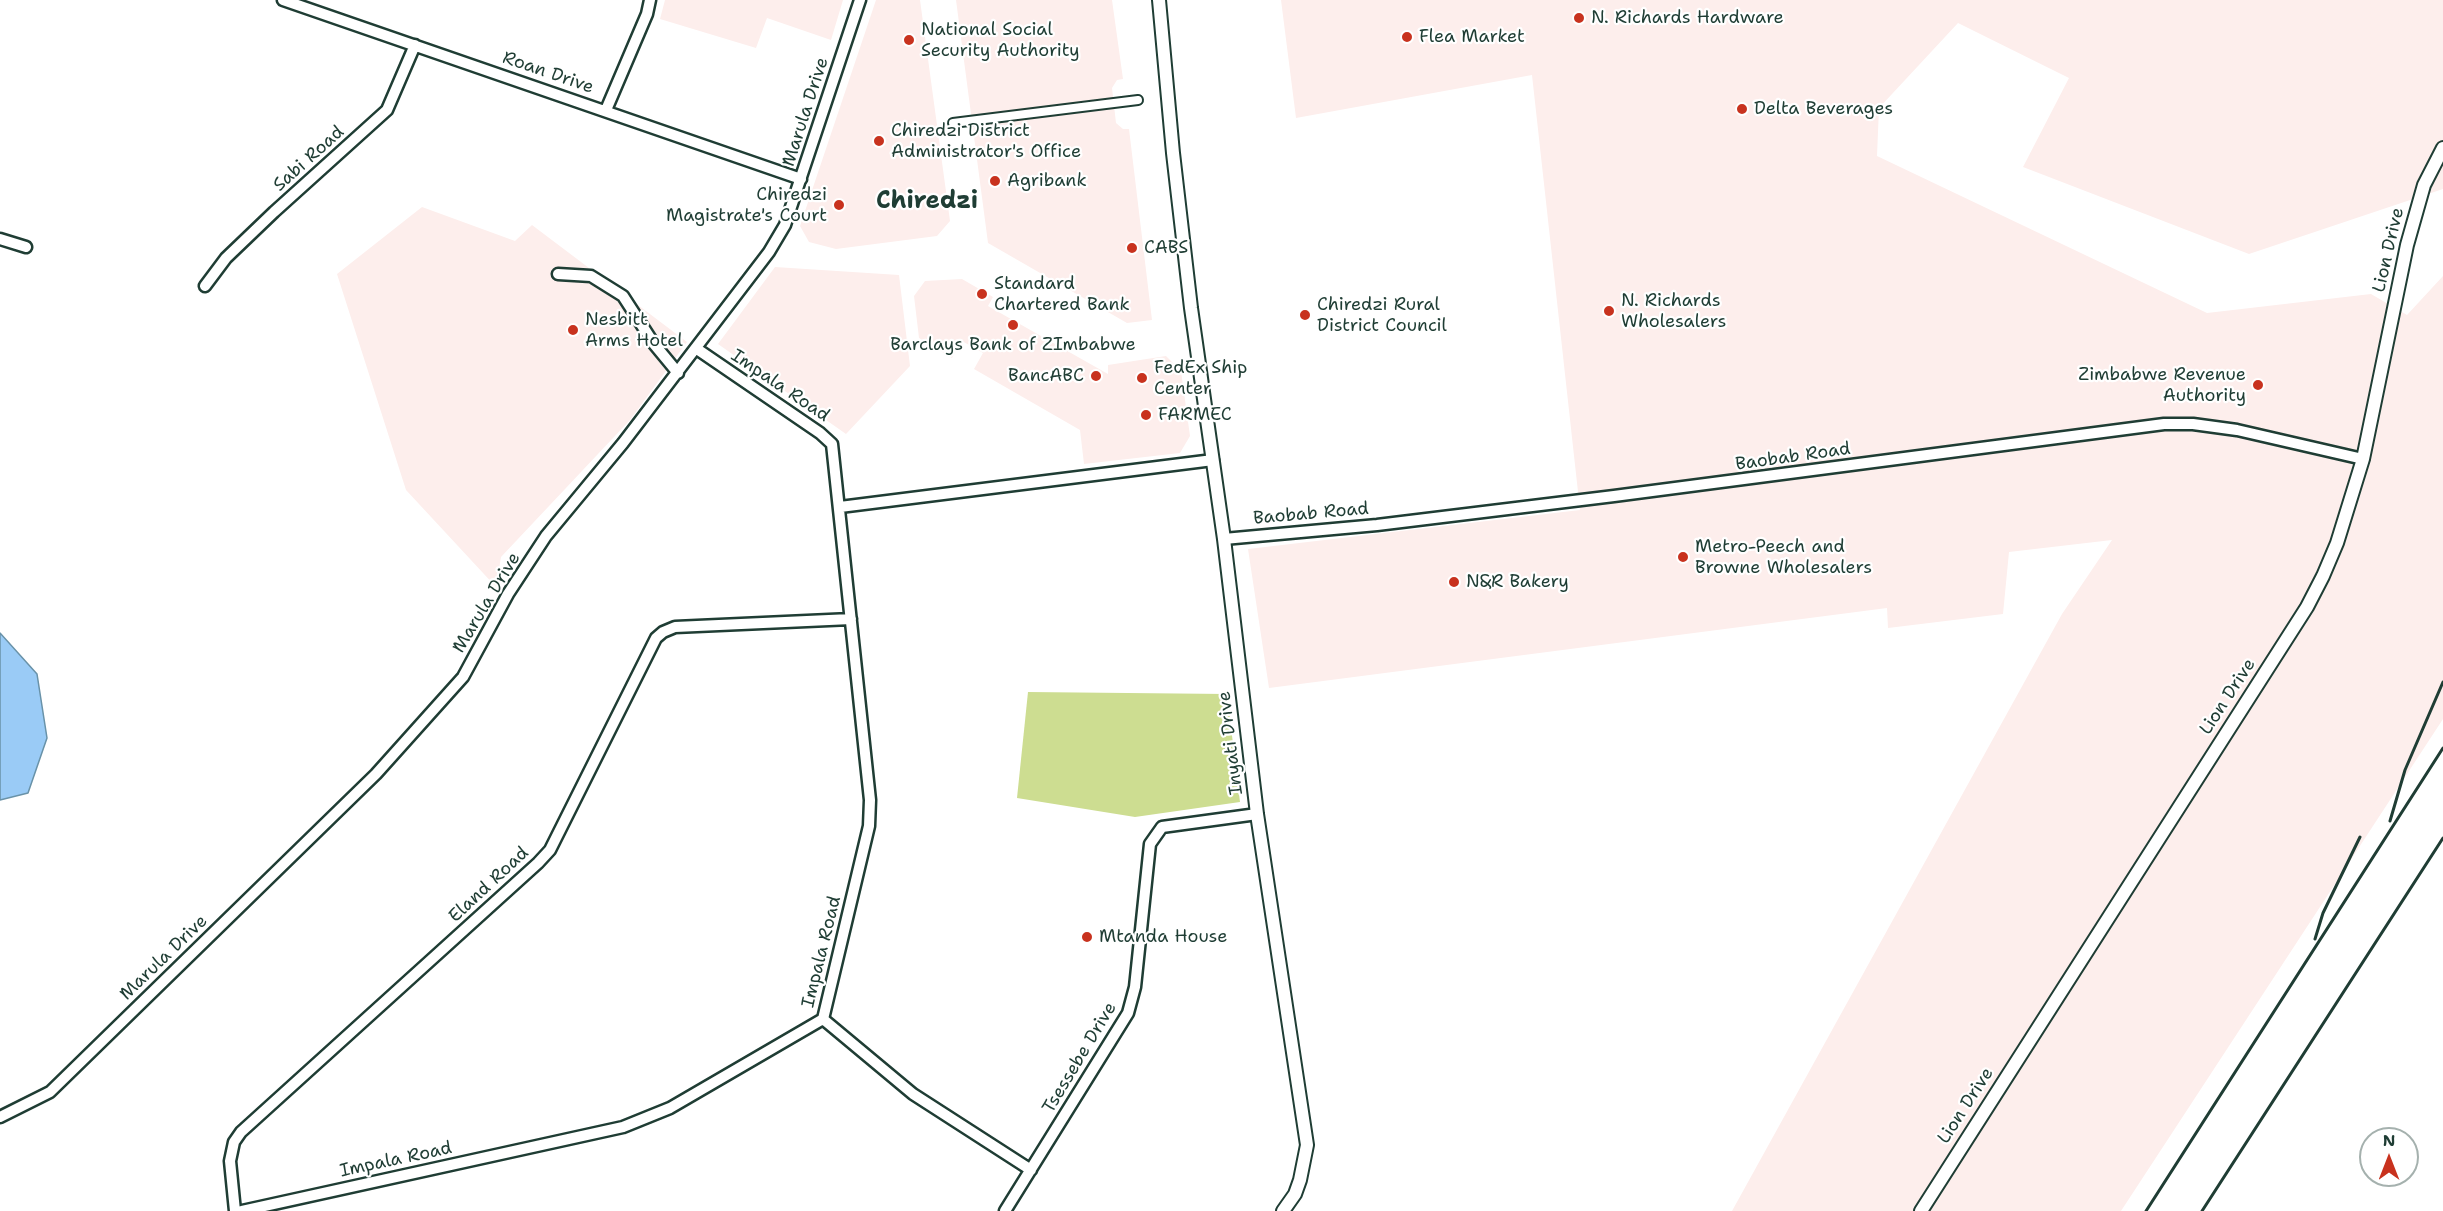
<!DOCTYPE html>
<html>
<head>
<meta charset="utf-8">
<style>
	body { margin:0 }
	#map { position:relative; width:2443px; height:1211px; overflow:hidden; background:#fff; font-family:"Shantell Sans",sans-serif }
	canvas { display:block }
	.north { position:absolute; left:2359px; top:1127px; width:60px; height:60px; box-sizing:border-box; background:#fff; border:2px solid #a5b1ae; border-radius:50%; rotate:0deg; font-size:16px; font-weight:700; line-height:24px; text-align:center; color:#1f3d34 }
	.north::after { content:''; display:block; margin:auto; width:21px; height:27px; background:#c8321e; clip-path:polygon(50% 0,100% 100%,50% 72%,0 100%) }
</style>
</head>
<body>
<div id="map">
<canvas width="2443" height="1211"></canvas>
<div class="north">N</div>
</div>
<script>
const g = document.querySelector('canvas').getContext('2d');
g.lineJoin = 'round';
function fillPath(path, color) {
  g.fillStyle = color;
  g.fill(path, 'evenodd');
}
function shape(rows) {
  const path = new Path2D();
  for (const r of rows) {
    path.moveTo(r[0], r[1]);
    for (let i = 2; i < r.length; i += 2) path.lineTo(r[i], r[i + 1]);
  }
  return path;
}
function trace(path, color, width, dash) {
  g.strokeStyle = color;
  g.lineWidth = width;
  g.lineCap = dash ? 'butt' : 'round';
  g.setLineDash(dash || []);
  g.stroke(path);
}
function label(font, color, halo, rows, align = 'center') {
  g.font = font + ' "Shantell Sans",sans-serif';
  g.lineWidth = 4.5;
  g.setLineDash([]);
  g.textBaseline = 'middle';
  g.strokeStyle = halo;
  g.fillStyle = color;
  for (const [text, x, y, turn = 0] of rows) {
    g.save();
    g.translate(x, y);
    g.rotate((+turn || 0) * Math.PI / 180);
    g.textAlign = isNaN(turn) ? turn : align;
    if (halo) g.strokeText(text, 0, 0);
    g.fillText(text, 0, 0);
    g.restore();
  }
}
const built = shape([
	[665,0,843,0,831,40,767,18,756,48,660,19],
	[876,0,920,0,950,221,937,236,836,249,809,242,800,226],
	[956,0,1112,0,1123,79,1117,80,1112,88,1116,123,1123,129,1129,129,1152,320,1127,323,988,243],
	[1281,0,2443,0,2443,189,2249,254,2023,167,2069,78,1958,23,1879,108,1877,156,2207,313,2371,294,2407,315,2443,276,2443,719,2121,1211,1732,1211,2062,614,2112,540,2009,552,2003,614,1888,628,1887,608,1269,688,1248,549,1580,510,1532,75,1296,118],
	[422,207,515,241,532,225,687,342,630,420,501,557,496,587,406,490,337,274],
	[775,267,899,275,910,366,846,434,718,344],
	[962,279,993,297,988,306,1108,374,1108,365,1166,356,1181,371,1190,436,1180,453,1084,464,1080,430,974,369,983,353,962,341,952,358,919,338,914,296,925,281]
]);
const green = shape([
	[1028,692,1227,694,1240,802,1135,817,1017,798]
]);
const water = shape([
	[0,633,37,674,47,738,28,793,0,800,0,633]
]);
const pedestrian = shape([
	[953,123,1138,100]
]);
const minor = shape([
	[283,0,801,179],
	[606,110,647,14,650,0],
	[0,239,26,247],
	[558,274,591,276,623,296,654,344,678,373],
	[205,286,226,258,274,212,387,110,415,45],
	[840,507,1213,460],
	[1224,539,1377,525,1614,496,2164,424,2193,424,2237,430,2363,459],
	[823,1019,913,1094,1031,1170],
	[0,1117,50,1092,376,774,463,677,508,594,546,536,623,443,769,252,785,225,860,0],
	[235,1211,230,1161,234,1142,241,1132,538,863,550,850,656,638,663,632,675,627,851,619],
	[242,1211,623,1127,670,1108,823,1019,869,826,870,800,832,444,820,433,697,349],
	[1005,1211,1128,1013,1135,987,1150,844,1162,827,1257,814]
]);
const tertiary = shape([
	[1159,0,1173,153,1191,308,1224,539,1257,814,1307,1145,1300,1180,1295,1194,1283,1211],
	[1921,1211,2307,607,2323,576,2337,543,2363,459,2407,245,2424,185,2443,148]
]);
const rail = shape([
	[2390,821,2405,770,2443,682],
	[2315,939,2323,913,2360,837],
	[2146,1211,2443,748],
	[2202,1211,2443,838]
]);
const markers = [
	[1579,18,6,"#c8321e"],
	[1407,37,6,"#c8321e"],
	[909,40,6,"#c8321e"],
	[1742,109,6,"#c8321e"],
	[879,141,6,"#c8321e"],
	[995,181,6,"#c8321e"],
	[839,205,6,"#c8321e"],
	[1132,248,6,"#c8321e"],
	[982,294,6,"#c8321e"],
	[1609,311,6,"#c8321e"],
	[1305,315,6,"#c8321e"],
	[1013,325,6,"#c8321e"],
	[573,330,6,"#c8321e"],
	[1096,376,6,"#c8321e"],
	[1142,378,6,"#c8321e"],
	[2258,385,6,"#c8321e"],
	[1146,415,6,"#c8321e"],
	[1683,557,6,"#c8321e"],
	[1454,582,6,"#c8321e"],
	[1087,937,6,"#c8321e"]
];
const poiNames = [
	["N. Richards Hardware",1591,18],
	["National Social",921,30],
	["Security Authority",921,51],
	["Flea Market",1419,37],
	["Delta Beverages",1754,109],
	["Chiredzi District",891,131],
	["Administrator's Office",891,152],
	["Agribank",1007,181],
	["Chiredzi",827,195,"right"],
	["Magistrate's Court",827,216,"right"],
	["CABS",1144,248],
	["Standard",994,284],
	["Chartered Bank",994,305],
	["N. Richards",1621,301],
	["Wholesalers",1621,322],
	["Chiredzi Rural",1317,305],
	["District Council",1317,326],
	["Nesbitt",585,320],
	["Arms Hotel",585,341],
	["Barclays Bank of ZImbabwe",1013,345,"center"],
	["FedEx Ship",1154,368],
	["Center",1154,389],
	["Zimbabwe Revenue",2246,375,"right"],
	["Authority",2246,396,"right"],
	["BancABC",1084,376,"right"],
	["FARMEC",1158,415],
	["Metro-Peech and",1695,547],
	["Browne Wholesalers",1695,568],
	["N&R Bakery",1466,582],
	["Mtanda House",1099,937]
];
const streetNames = [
	["Roan Drive",548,73,19],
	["Marula Drive",806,112,-72],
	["Sabi Road",309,159,-42],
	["Lion Drive",2389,250,-77],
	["Impala Road",780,386,34],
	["Baobab Road",1793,457,-8],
	["Baobab Road",1311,514,-5],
	["Marula Drive",487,603,-59],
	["Lion Drive",2228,697,-57],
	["Inyati Drive",1231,743,-97],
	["Eland Road",489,885,-43],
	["Impala Road",822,952,-76],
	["Marula Drive",164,958,-44],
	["Tsessebe Drive",1080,1058,-59],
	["Lion Drive",1966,1106,-57],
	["Impala Road",396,1160,-12]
];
const districtNames = [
	["Chiredzi",927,202]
];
fillPath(built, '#fdeeec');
fillPath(green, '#cddd91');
fillPath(water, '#9acbf6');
trace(water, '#6992a8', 1.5);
trace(pedestrian, '#1f3d34', 12);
trace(minor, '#1f3d34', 15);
trace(tertiary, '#1f3d34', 16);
trace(pedestrian, '#fff', 8);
trace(minor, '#fff', 10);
trace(tertiary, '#fff', 12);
trace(rail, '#1f3d34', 3);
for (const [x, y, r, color] of markers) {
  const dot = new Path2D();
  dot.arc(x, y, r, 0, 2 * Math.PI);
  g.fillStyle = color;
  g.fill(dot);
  trace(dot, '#fff', 2);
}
label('18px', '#1f3d34', '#fff', poiNames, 'left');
label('18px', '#1f3d34', '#fff', streetNames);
label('bold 24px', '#1f3d34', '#fff', districtNames);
</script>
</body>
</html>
